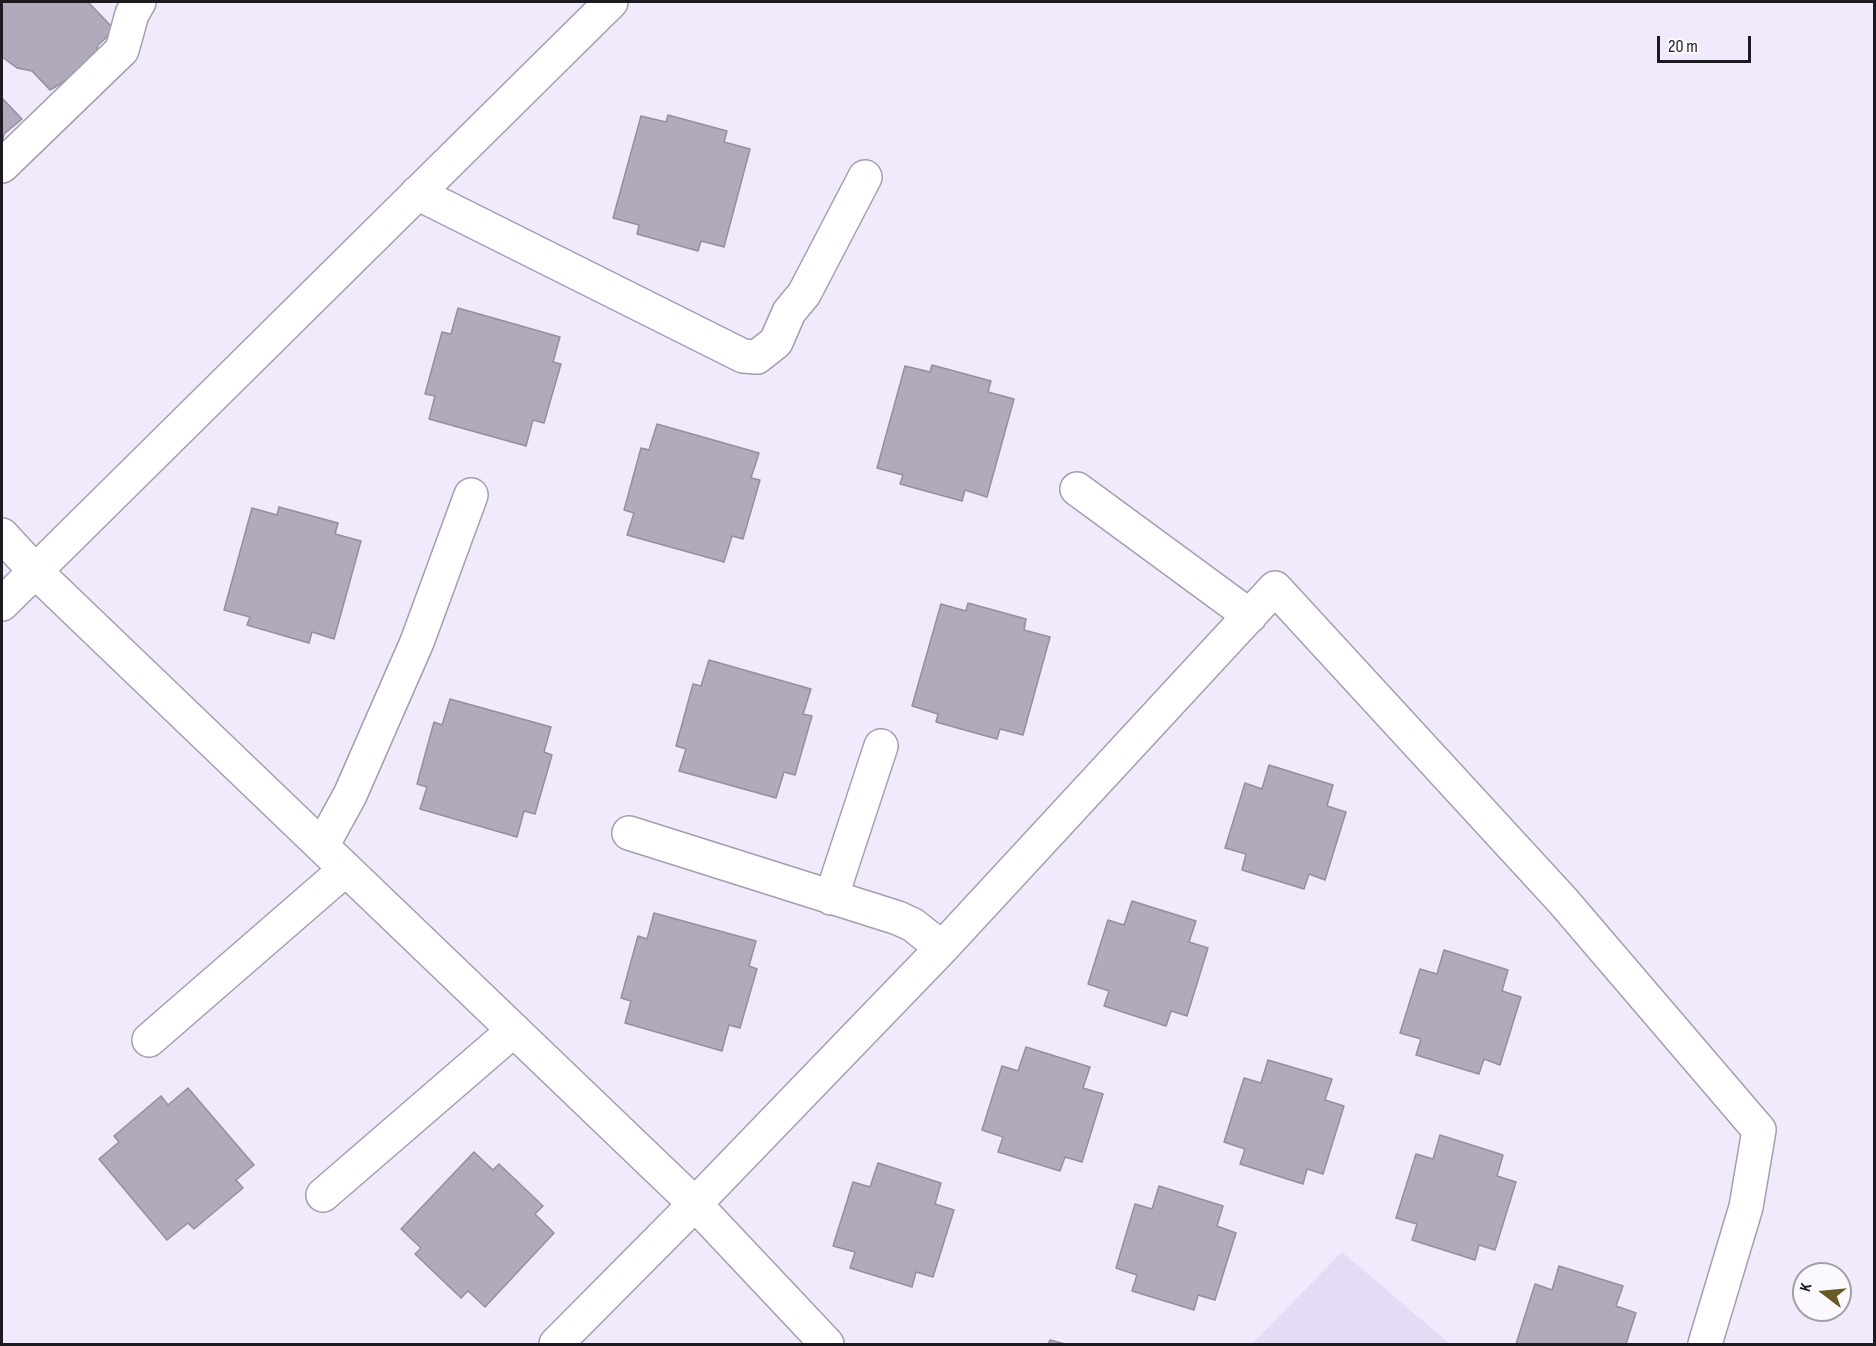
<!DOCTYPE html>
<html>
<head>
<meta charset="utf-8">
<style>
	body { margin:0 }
	#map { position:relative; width:1876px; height:1346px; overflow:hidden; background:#f1e9fc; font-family:"Sofia Sans Condensed",sans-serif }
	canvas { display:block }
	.frame { position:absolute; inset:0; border:3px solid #1d1a21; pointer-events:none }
	.north { position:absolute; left:1792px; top:1262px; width:60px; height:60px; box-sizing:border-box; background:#fbf9fd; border:2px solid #a2a0a5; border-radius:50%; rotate:286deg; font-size:16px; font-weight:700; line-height:24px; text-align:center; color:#1d1a21 }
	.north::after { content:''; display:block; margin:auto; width:21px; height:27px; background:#685a27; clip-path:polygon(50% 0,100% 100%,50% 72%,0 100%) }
	.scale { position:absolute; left:1657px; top:36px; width:94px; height:27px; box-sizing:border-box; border:3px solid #1d1a21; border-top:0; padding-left:8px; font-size:18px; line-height:21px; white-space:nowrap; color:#1d1a21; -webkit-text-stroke:4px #fbf9fd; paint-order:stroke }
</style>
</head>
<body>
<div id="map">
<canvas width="1876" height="1346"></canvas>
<div class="frame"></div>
<div class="north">K</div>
<div class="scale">20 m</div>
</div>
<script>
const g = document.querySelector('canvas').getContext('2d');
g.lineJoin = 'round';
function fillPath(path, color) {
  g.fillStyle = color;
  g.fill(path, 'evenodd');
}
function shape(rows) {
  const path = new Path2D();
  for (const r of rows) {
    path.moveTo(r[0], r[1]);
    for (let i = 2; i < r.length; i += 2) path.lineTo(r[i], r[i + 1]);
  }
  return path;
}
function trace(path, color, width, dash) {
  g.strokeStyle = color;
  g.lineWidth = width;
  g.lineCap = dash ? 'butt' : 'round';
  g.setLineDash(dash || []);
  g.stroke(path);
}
const built = shape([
	[1342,1252,1450,1344,1252,1344]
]);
const building = shape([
	[2,2,88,2,115,30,98,45,96,55,79,77,68,79,50,90,32,71,17,68,2,57,2,2],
	[2,98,22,119,4,134,2,146,2,98],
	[668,115,727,131,724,142,750,149,724,247,701,241,698,251,637,234,639,225,613,218,641,116,666,122,668,115],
	[458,308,560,337,553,362,561,364,544,423,533,420,526,446,429,419,435,396,425,394,442,332,451,334,458,308],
	[932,365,991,381,988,392,1014,399,987,497,965,490,962,501,900,484,903,475,877,468,905,366,930,372,932,365],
	[657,424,759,453,751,478,760,480,743,539,732,536,724,562,627,535,634,513,624,510,641,448,649,450,657,424],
	[279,507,338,523,335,534,361,541,334,639,312,632,309,643,247,625,250,617,224,610,252,508,277,515,279,507],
	[968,603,1026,619,1024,630,1050,637,1023,735,1000,729,997,739,936,722,938,714,912,706,941,604,966,611,968,603],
	[709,660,811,689,803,714,812,716,795,775,784,772,776,798,679,771,686,749,676,746,693,684,701,686,709,660],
	[450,699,551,727,544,752,552,755,535,814,524,811,517,837,420,809,427,787,417,784,434,722,442,725,450,699],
	[1269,765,1333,785,1327,806,1346,812,1325,880,1309,874,1304,889,1242,870,1246,854,1225,848,1245,783,1262,789,1269,765],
	[1132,901,1196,921,1189,942,1208,948,1187,1016,1171,1011,1166,1026,1104,1006,1109,991,1088,984,1108,920,1124,925,1132,901],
	[654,913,756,941,749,966,757,969,740,1028,729,1025,722,1051,625,1023,631,1001,621,998,638,936,647,939,654,913],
	[1444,950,1508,970,1502,991,1521,997,1500,1065,1484,1059,1479,1074,1416,1055,1421,1039,1400,1033,1420,969,1437,974,1444,950],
	[1026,1047,1090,1067,1083,1088,1103,1094,1082,1162,1065,1157,1060,1171,998,1152,1003,1137,982,1130,1002,1066,1018,1071,1026,1047],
	[1268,1060,1332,1079,1325,1100,1344,1106,1323,1174,1307,1169,1303,1184,1240,1164,1245,1149,1224,1142,1244,1078,1261,1083,1268,1060],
	[188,1088,254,1165,236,1180,243,1188,194,1229,188,1223,167,1240,99,1159,119,1142,114,1136,161,1096,168,1105,188,1088],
	[1440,1135,1503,1155,1497,1176,1516,1182,1495,1250,1479,1245,1475,1260,1412,1240,1417,1224,1396,1218,1416,1154,1433,1159,1440,1135],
	[474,1152,493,1170,499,1164,543,1206,535,1214,554,1233,485,1307,468,1291,461,1298,415,1254,421,1248,401,1229,474,1152],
	[878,1163,941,1183,935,1204,954,1210,933,1277,916,1272,912,1287,850,1268,855,1252,833,1246,853,1182,870,1187,878,1163],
	[1159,1186,1223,1206,1217,1226,1236,1233,1215,1300,1198,1295,1194,1310,1132,1291,1137,1275,1116,1268,1135,1204,1152,1209,1159,1186],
	[1559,1266,1623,1286,1616,1306,1636,1313,1626,1344,1516,1344,1535,1284,1552,1290,1559,1266],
	[1050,1340,1065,1344,1048,1344,1050,1340]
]);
const minor = shape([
	[2,166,122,50,132,14,139,2],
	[417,193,743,356,757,357,776,342,789,312,804,294,865,177],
	[1077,489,1250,616],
	[2,535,35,571,695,1204,827,1344],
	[2,604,611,2],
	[629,833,898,918,913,925,942,948],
	[322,846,350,795,417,642,471,495],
	[831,898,881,746],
	[149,1040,346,869],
	[323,1195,514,1030],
	[556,1344,695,1204,942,948,1275,588,1563,901,1759,1130,1746,1207,1705,1344]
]);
fillPath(built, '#e6dbf5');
fillPath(building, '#b1aabc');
trace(building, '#958ea0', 1.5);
trace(minor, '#a59daf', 36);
trace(minor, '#fff', 33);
</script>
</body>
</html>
